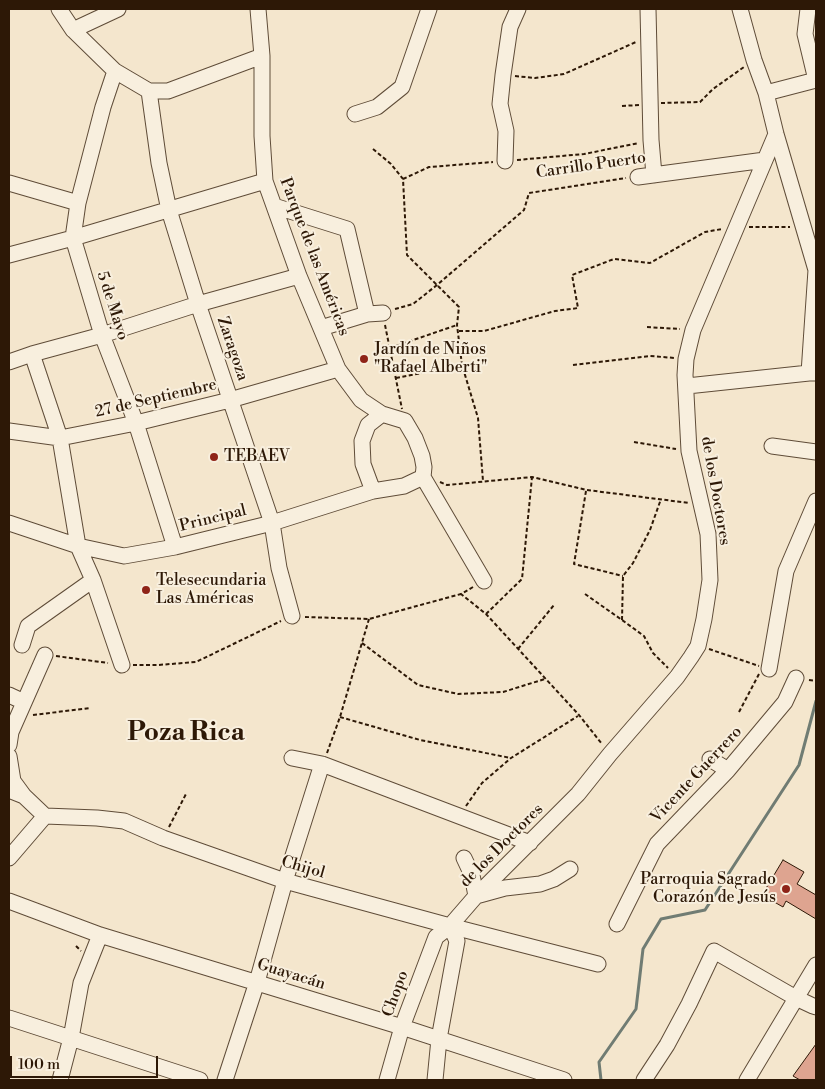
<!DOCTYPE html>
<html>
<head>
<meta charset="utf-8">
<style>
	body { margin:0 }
	#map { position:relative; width:825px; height:1089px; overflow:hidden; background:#f4e6cd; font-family:"Libre Bodoni",serif }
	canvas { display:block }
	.frame { position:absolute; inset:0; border:10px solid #2d1806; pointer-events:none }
	.scale { position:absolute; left:10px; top:1056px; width:148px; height:22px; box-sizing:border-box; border:2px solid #2d1806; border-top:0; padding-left:6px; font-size:15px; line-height:18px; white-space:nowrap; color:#2d1806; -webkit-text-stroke:4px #f8efde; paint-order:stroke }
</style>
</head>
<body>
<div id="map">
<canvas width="825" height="1089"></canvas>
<div class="frame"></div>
<div class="scale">100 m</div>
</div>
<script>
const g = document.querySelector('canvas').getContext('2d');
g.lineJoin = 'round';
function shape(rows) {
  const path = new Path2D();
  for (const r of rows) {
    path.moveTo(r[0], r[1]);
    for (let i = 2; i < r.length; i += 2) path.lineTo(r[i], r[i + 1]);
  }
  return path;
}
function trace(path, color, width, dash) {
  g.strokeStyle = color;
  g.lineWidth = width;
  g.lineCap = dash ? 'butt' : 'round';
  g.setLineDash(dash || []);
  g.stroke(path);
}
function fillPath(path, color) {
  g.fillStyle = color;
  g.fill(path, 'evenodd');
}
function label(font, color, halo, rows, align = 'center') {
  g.font = font + ' "Libre Bodoni",serif';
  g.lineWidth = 4;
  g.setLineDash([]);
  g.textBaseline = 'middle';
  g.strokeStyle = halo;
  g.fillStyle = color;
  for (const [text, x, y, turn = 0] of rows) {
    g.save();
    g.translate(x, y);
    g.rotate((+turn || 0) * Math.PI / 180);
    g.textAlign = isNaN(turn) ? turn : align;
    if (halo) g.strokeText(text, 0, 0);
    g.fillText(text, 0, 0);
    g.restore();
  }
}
const stream = shape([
	[601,1080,599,1062,636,1009,643,949,661,919,705,910,799,765,816,701]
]);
const building = shape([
	[783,860,804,872,797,884,816,895,816,919,786,901,783,907,762,895,783,860],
	[816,1044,816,1080,800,1080,793,1076,816,1044]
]);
const path = shape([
	[515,76,535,78,564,74,636,42],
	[661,103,700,102,713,89,744,67],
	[622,106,639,105],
	[373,149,391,164,403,179,407,255,459,307,457,325,462,365,478,418,483,481],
	[517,160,584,154,639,143],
	[403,179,429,167,493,162],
	[749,227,790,227],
	[395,309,413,304,437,285,524,210,529,193,626,178],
	[385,325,402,409],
	[647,327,680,329],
	[459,331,484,331,555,311,578,308,572,275,614,259,650,263,705,232,722,229],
	[390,348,457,325],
	[573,365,650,356,675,358],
	[396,378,462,365],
	[634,442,676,449],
	[440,482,447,485,532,477,587,490,689,503],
	[586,491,574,564,623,576],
	[473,587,461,594,486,614,579,715,602,744],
	[585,594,622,620,644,636,653,653,668,668],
	[486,614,522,579,532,477],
	[305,617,369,619,461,594],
	[622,620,623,576,633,563,650,530,661,499],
	[362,643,418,685,458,694,503,692,545,679],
	[518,649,554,605],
	[709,649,759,666],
	[56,656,108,663],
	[133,665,158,665,196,662,281,621],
	[809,680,816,681],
	[739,712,759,674],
	[33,715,90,708],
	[340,717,420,740,511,758],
	[327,753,340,717,369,619],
	[466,806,482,783,511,758,578,716],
	[169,827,186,794],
	[76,946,81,951]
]);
const minor = shape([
	[59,9,73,30,115,71,149,91,168,91,262,56],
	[258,9,262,56,262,136,265,181,284,234,299,276,338,369,361,400,382,414,405,421,415,438,422,456,424,467,423,477],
	[648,9,651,140,654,175],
	[740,9,754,60,766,93,776,134,816,270,809,373],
	[808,9,805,34,816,80],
	[73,30,118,9],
	[115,71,103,107,78,203,73,238,102,335,136,423,175,547],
	[149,91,159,163,169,210,198,304,272,523,279,568,292,616],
	[766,93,816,80],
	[355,114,377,107,402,87,429,9],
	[505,161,506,131,500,104,503,75,510,27,518,9],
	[638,177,765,160],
	[9,183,78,203],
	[274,206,347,229,367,314],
	[9,255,73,238,265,181],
	[321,328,367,314,383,313],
	[32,354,60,438,78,546,93,580,122,665],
	[9,362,32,354,102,335,198,304,299,276],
	[687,386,809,373,816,373],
	[9,431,60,438,136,423,230,400,338,369],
	[772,446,816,452],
	[423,477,484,581],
	[373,491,363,464,362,441,368,425,382,414],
	[9,523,78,546,124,556,175,547,272,523,373,491,404,486,423,477],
	[22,645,28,626,93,580],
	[769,669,786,571,816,501],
	[9,695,24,702],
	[9,745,11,732,45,655],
	[9,756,13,781,24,796],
	[292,758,322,764,530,843],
	[710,759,728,770],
	[9,790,24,796,45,816,97,818,124,821,163,838,285,881,450,926,598,964],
	[9,858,45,816],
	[464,858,472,875,476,896,505,888,540,884,554,879,570,869],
	[9,901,100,935,402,1027,564,1080],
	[617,924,657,844,728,770,785,702,796,678],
	[9,1018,200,1080],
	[60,1080,71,1038,81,983,100,935],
	[225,1080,257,982,285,881,322,764],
	[387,1080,402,1027,436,937,450,926,476,896,578,794,610,754,677,677,691,657,698,646,704,619,710,580,708,534,689,451,685,375,686,359,693,330,776,134],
	[435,1080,439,1039,457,941,450,926],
	[644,1080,667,1045,689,1004,714,951,796,998,813,1006,816,1007],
	[747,1080,816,965]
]);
const markers = [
	[364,359,5,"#8f2418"],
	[214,457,5,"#8f2418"],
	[146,590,5,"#8f2418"],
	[786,889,5,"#8f2418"]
];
const streetNames = [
	["Carrillo Puerto",591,166,-8],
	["Parque de las Américas",314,257,69],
	["5 de Mayo",112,306,72],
	["Zaragoza",232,349,71],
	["27 de Septiembre",156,399,-13],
	["de los Doctores",715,491,80],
	["Principal",213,519,-14],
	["Vicente Guerrero",697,775,-47],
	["de los Doctores",502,846,-45],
	["Chijol",303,868,16],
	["Guayacán",291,975,17],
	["Chopo",396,994,-70]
];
const poiNames = [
	["Jardín de Niños",374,350],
	["\"Rafael Alberti\"",374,368],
	["TEBAEV",224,457],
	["Telesecundaria",156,581],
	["Las Américas",156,599],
	["Parroquia Sagrado",776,880,"right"],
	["Corazón de Jesús",776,898,"right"]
];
const townNames = [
	["Poza Rica",186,734]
];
trace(stream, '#707c73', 3);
fillPath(building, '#dea490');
trace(building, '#2d1806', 1);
trace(minor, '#5f4c38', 17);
trace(path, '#2d1806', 2, [4, 2.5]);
trace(minor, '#f8efde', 15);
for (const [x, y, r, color] of markers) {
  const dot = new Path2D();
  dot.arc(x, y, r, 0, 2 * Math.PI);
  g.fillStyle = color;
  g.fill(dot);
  trace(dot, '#f8efde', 2);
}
label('16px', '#2d1806', '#f8efde', streetNames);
label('16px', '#2d1806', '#f8efde', poiNames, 'left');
label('bold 26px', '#2d1806', '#f8efde', townNames);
</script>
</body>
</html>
